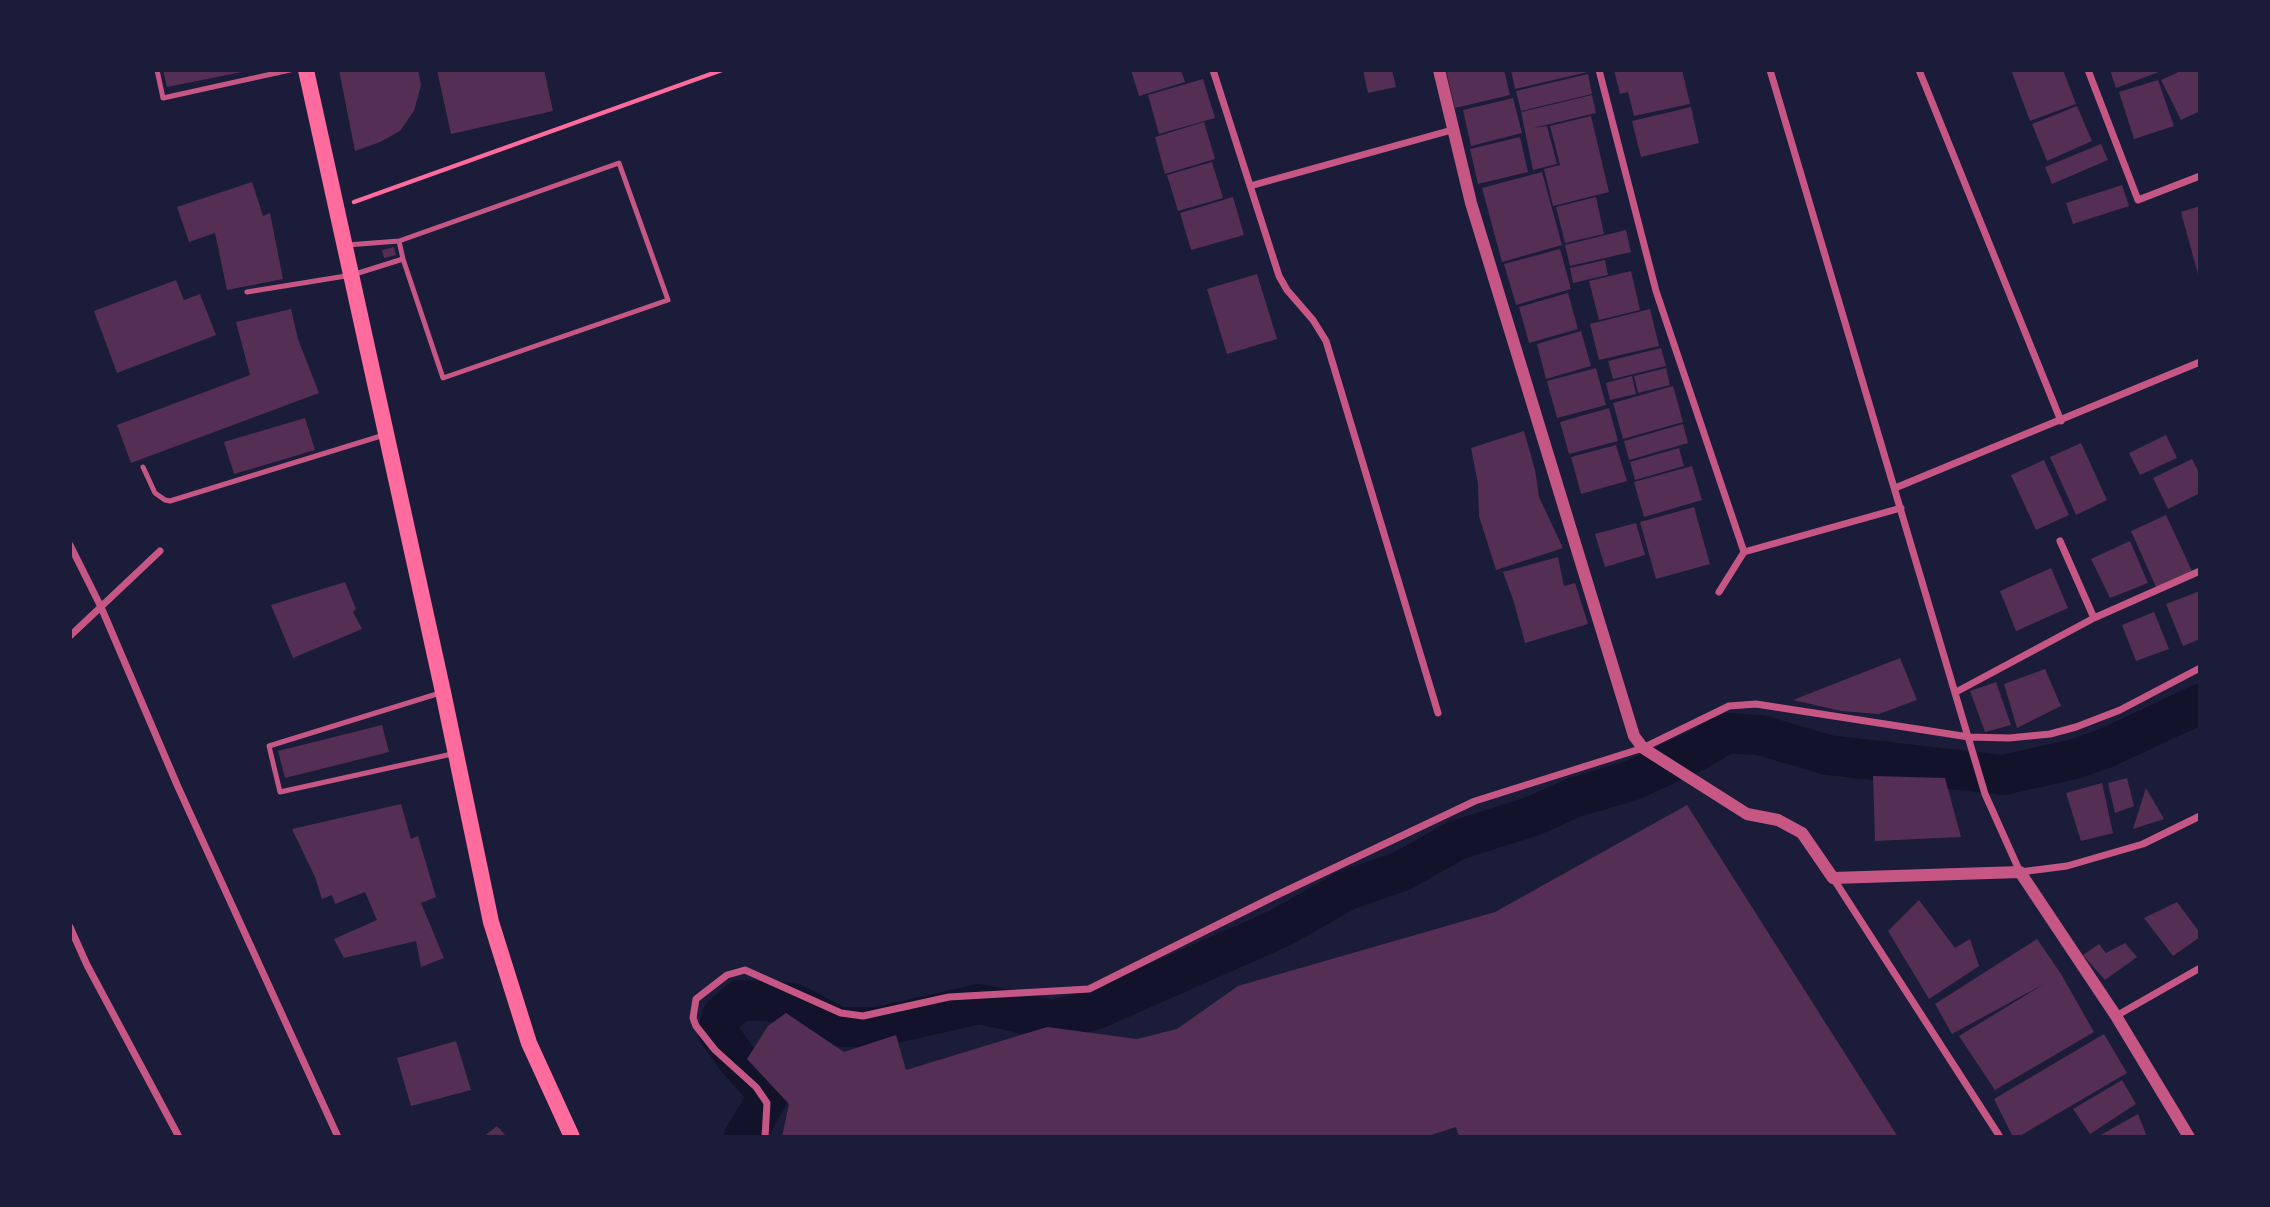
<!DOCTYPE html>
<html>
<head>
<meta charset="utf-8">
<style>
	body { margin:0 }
	#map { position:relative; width:2270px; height:1207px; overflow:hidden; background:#1b1b3a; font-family:Manrope,sans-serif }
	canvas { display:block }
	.frame { position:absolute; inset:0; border:72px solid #1b1b3a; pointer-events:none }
</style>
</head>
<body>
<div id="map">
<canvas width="2270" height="1207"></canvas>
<div class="frame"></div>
</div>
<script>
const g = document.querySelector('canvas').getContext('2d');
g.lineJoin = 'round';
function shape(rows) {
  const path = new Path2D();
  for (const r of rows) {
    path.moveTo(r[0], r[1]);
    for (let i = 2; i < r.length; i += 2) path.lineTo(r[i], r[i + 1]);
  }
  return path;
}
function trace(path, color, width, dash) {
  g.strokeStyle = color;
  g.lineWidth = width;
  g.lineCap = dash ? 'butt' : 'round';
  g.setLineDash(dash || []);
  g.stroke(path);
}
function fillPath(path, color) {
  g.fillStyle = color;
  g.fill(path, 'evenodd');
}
const river = shape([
	[744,1137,769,1095,737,1059,718,1032,722,1016,740,1000,793,1003,838,1027,878,1027,979,1004,1053,1020,1097,1009,1280,928,1347,890,1402,871,1457,840,1533,816,1573,798,1633,780,1700,749,1727,733,1760,735,1828,755,2003,775,2075,759,2106,748,2200,704]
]);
const building = shape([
	[163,70,247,70,247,71,167,87],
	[339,70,418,70,421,85,414,111,400,131,380,142,355,151],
	[437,70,544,70,553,111,451,134],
	[1131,70,1181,70,1185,82,1139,96],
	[1363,70,1392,70,1396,87,1368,93],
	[1446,70,1504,70,1510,95,1455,108],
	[1511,70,1592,70,1592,71,1515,89],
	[1614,70,1682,70,1690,104,1634,116,1628,92,1620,94],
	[2011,70,2063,70,2076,104,2030,121],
	[2110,70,2158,70,2159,72,2116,88],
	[2183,70,2200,70,2200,111,2181,120,2161,80],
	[1588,74,1592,94,1521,111,1516,91],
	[1203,79,1215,118,1159,134,1148,95],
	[2158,80,2174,126,2134,139,2119,92],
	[1592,95,1596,113,1533,128,1547,126,1557,164,1533,170,1521,112],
	[1513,98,1522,133,1471,146,1463,110],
	[2077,106,2092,141,2047,161,2032,124],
	[1691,107,1699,143,1641,157,1632,121],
	[1591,116,1609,192,1553,206,1544,169,1560,165,1550,126],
	[1204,122,1215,159,1165,174,1155,137],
	[1520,137,1528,172,1478,184,1470,149],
	[2101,144,2108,160,2052,184,2045,167],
	[1212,162,1223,198,1178,211,1167,175],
	[1542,172,1562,245,1502,262,1482,188],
	[252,182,263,216,270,213,283,279,227,290,215,233,189,242,177,207],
	[2122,185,2129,206,2073,224,2066,203],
	[1233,197,1244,235,1191,250,1180,213],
	[1596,197,1604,234,1565,243,1556,207],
	[2200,206,2200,278,2199,278,2181,212],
	[1626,230,1631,252,1570,266,1565,245],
	[394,247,396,255,384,258,382,250],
	[1560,249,1571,289,1516,305,1504,264],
	[1605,260,1608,275,1573,283,1570,268],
	[1631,271,1640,310,1599,320,1589,281],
	[1257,274,1277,339,1227,354,1207,289],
	[176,280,184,300,200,294,216,335,117,373,94,311],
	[1568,293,1578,329,1529,343,1519,307],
	[291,309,298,339,319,393,131,463,117,425,250,375,236,322],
	[1650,309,1659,346,1599,360,1590,324],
	[1581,331,1591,366,1546,379,1537,344],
	[1661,348,1666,366,1613,379,1608,361],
	[1596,368,1606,405,1557,418,1547,381],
	[1666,368,1670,385,1638,393,1634,376],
	[1632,376,1636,394,1610,400,1606,383],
	[1673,386,1683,422,1623,439,1613,403],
	[1609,408,1618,441,1569,454,1560,422],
	[305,418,315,450,234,474,224,442],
	[1683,424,1688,443,1629,460,1624,441],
	[1524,431,1535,470,1539,497,1563,548,1496,570,1479,516,1478,484,1471,448],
	[2166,435,2177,458,2140,475,2129,453],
	[2081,443,2107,500,2076,515,2050,457],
	[1616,445,1627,481,1581,494,1571,457],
	[1679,448,1684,466,1635,480,1630,462],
	[2192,459,2200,474,2200,493,2168,509,2153,478],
	[2044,460,2069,515,2036,530,2011,475],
	[1692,466,1702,500,1644,517,1634,482],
	[1694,507,1710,564,1656,579,1640,522],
	[2166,515,2192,571,2156,587,2131,531],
	[1636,523,1645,555,1605,567,1595,534],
	[2130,541,2148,583,2110,598,2091,559],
	[1558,557,1564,586,1575,583,1588,624,1525,643,1513,599,1503,572],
	[2051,568,2068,608,2016,631,2000,591],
	[345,582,356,609,353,612,362,629,293,658,271,605],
	[2200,591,2200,639,2183,646,2166,604],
	[2154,612,2169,649,2136,661,2122,625],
	[1900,658,1917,700,1879,714,1841,711,1793,700],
	[2045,669,2061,706,2017,728,2004,684],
	[1996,682,2011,725,1985,732,1970,691],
	[382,725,389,752,285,778,278,751],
	[1873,776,1945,778,1961,837,1875,841],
	[2127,778,2134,806,2115,813,2108,783],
	[2102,783,2113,833,2081,841,2066,793],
	[2146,788,2164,819,2133,829],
	[401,804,411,839,418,836,436,897,421,903,444,958,421,967,416,941,344,958,334,939,377,920,365,892,335,904,332,895,322,899,315,877,292,829],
	[1687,805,1898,1137,1459,1137,1456,1127,1425,1137,782,1137,789,1104,747,1059,768,1026,786,1013,844,1052,896,1035,906,1070,1047,1027,1137,1039,1177,1029,1238,986,1495,912],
	[1919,900,1955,948,1970,939,1979,966,1929,999,1888,931],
	[2177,902,2200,933,2200,937,2173,956,2144,918],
	[2037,939,2061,974,2094,1032,1995,1090,1959,1036,2044,984,1952,1034,1935,1004],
	[2125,943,2137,957,2105,980,2083,955,2099,944,2106,953],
	[2104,1034,2127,1073,2018,1137,2013,1137,1994,1099],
	[456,1041,471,1090,411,1106,397,1058],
	[2122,1080,2136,1104,2090,1134,2073,1109],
	[2138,1114,2147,1137,2097,1137],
	[497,1126,507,1137,483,1137]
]);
const path = shape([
	[354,202,722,70]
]);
const service = shape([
	[157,70,163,98,290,70],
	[347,245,399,241,619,163,668,300,443,378,403,259,399,241],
	[247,292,352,275,403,259],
	[143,467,155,493,165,500,170,501,384,435],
	[440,693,269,746,280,792,452,754]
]);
const minor = shape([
	[1213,70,1279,276,1287,290,1313,320,1326,341,1438,713],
	[1599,70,1656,291,1744,552],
	[1770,70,1985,794,2020,872,2067,866,2143,844,2200,816],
	[1919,70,2061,421],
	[2088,70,2138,200,2200,176],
	[1250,186,1452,130],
	[1895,488,2200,362],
	[2060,541,2094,618],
	[70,545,101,607,178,787,338,1137],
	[1719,592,1744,552,1901,508],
	[70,636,160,551],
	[1956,692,2094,618,2200,571],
	[1833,878,2000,1137],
	[70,927,87,965,179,1137],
	[2116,1016,2200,968],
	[765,1137,767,1103,756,1087,715,1050,696,1026,693,1018,696,999,727,975,745,970,841,1013,863,1016,949,997,1089,989,1277,895,1475,801,1643,748,1729,706,1756,704,1969,737,2009,738,2050,734,2076,727,2120,710,2200,668]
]);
const tertiary = shape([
	[1439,70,1471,203,1634,736,1643,748,1747,814,1778,820,1802,833,1833,878,2020,872,2116,1016,2189,1137]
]);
const trunk = shape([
	[306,70,443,692,491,922,529,1043,572,1137]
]);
trace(river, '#12122b', 40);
fillPath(building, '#542f53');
trace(path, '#ff6b9d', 4.5);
trace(service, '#c65784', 5);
trace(minor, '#c65784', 7);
trace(tertiary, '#c65784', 12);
trace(trunk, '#ff6b9d', 16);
</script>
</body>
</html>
